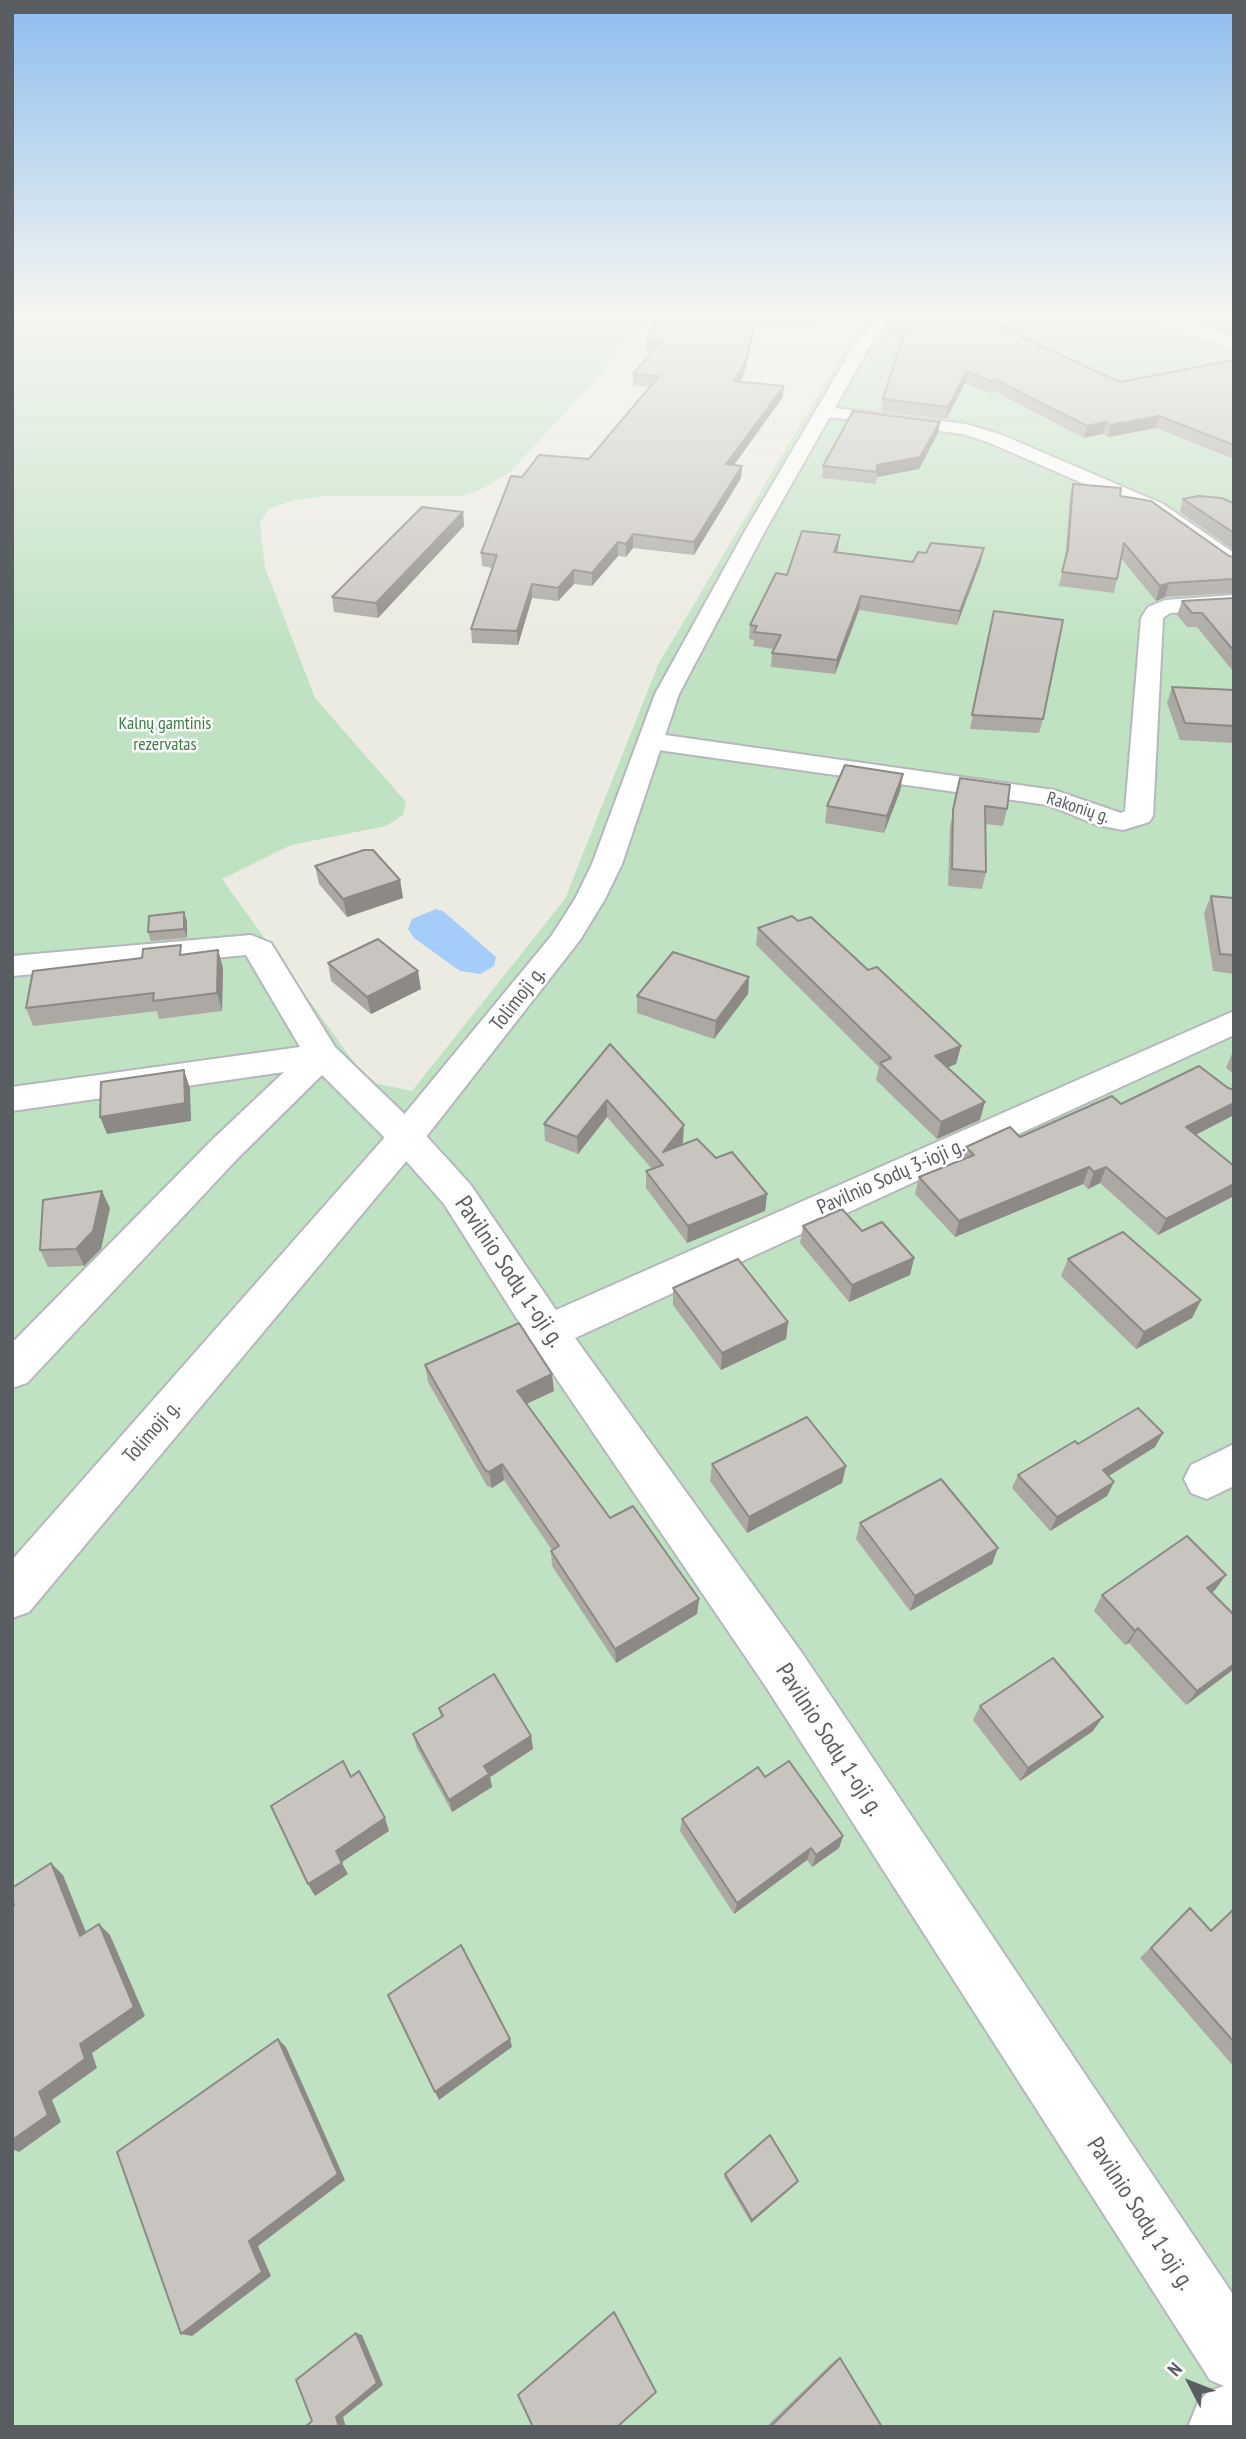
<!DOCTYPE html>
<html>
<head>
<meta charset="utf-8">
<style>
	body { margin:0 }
	#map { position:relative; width:1246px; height:2439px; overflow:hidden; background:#ecebe2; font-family:"PT Sans Narrow",sans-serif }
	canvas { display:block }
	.frame { position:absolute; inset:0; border:14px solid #5a5d62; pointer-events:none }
	.north { position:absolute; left:1155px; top:2348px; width:70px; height:70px; -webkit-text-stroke:5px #fff; paint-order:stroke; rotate:312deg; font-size:19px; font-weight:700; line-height:28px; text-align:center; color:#5a5d62 }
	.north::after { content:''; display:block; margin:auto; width:24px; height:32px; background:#5a5d62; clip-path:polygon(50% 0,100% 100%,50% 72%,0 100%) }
</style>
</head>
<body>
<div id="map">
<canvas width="1246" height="2439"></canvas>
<div class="frame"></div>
<div class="north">N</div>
</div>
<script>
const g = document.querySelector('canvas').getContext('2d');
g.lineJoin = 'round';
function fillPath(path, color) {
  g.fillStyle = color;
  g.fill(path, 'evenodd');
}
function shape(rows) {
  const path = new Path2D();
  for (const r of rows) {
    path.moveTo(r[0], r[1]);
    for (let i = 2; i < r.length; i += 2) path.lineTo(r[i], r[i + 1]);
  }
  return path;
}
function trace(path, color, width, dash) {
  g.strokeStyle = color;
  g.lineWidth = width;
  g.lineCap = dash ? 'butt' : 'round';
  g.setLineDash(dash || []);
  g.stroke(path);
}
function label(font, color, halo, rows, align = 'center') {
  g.font = font + ' "PT Sans Narrow",sans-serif';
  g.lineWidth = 5;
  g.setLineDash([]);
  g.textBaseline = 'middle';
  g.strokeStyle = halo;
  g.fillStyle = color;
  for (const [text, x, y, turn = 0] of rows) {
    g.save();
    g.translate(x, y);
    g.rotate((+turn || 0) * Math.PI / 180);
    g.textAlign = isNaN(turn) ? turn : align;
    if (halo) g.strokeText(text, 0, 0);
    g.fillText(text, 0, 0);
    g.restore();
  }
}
const green = shape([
	[12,315,639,315,651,320,510,472,480,490,461,496,327,496,294,500,269,509,260,523,265,568,315,698,406,802,403,815,386,826,291,845,222,879,368,1082,412,1091,565,899,658,665,865,315,1137,315,1234,349,1234,2427,12,2427]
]);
const water = shape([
	[436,909,443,911,496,957,494,966,480,974,460,971,414,938,408,929,412,919]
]);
const minor = shape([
	[826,407,966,424,1002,435,1163,504,1234,553,1234,569,1226,568,1149,512,990,443,963,434,820,416,817,412,820,408,826,407],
	[1234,595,1234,609,1170,613,1163,618,1153,816,1149,822,1123,830,1097,825,1048,805,651,749,642,747,638,741,642,735,651,733,1054,790,1121,813,1125,811,1141,618,1148,607,1165,600,1234,595],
	[251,935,271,943,335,1047,419,1128,470,1184,556,1310,1234,1011,1234,1035,575,1338,802,1653,1234,2296,1234,2427,1188,2427,1198,2402,1209,2391,1224,2386,1210,2380,766,1687,533,1344,444,1204,393,1146,322,1075,239,1157,27,1383,12,1388,12,1343,213,1139,284,1072,12,1111,12,1087,300,1047,246,955,12,976,12,956,251,935],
	[1234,1444,1234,1486,1207,1499,1191,1493,1184,1479,1191,1465,1234,1444]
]);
const tertiary = shape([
	[880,315,896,315,874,339,765,531,679,694,622,864,605,899,580,940,419,1146,29,1612,12,1618,12,1560,393,1128,552,935,575,899,592,864,655,694,745,531,859,337,880,315]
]);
const wall = shape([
	[636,315,819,315,814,330,756,327,743,377,740,382,783,397,734,465,742,466,741,478,694,555,633,548,626,557,618,556,592,586,574,584,558,601,532,598,518,645,472,643,471,629,492,568,482,566,481,553,522,477,589,459,650,387,633,386,633,374,653,350,645,350,646,339,655,324],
	[842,315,878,315,867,325],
	[891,315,1093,315,1011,332,1120,382,1234,360,1234,459,1156,428,1108,437,1103,434,1084,438,992,390,990,394,965,383,946,419,881,411,883,399,902,341,883,333,885,322],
	[1168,315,1234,315,1234,337],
	[940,422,938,433,919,469,877,477,876,484,822,478,823,466],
	[1073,484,1120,496,1229,556,1234,557,1234,593,1165,597,1156,601,1121,558,1114,593,1059,586,1065,560,1070,497],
	[1183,499,1234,503,1234,550,1180,512],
	[463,512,464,526,378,618,334,612,332,597],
	[840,535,837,552,913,562,981,561,957,625,859,610,835,674,771,667,772,653,774,649,753,646,754,640,749,639,750,625,787,575],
	[1234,598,1234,670,1232,670,1197,627,1187,627,1177,615,1182,601],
	[994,611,1043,719,1039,733,970,729],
	[1172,687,1234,690,1234,743,1180,740,1167,703],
	[903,774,900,791,884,833,825,823,827,806],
	[960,778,1007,809,1003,826,985,824,986,872,982,889,948,886,950,827],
	[315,866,400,880,403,898,347,917,319,884],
	[1211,896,1234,898,1234,974,1213,971,1204,913],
	[187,921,187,938,151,941,148,932],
	[798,921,868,970,961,1046,956,1064,947,1068,980,1120,937,1139,876,1080,879,1067,756,945,758,928],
	[218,950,223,968,222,1011,159,1019,157,1011,33,1026,26,1008,183,955],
	[328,963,421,989,371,1014,331,981],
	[749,977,748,994,714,1039,637,1013,637,996],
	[610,1044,683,1142,681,1145,716,1158,767,1194,765,1211,687,1243,646,1188,646,1171,652,1169,607,1117,578,1154,545,1141,544,1124],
	[1233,1051,1234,1051,1234,1074,1226,1068],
	[1228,1088,1234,1115,1196,1135,1234,1166,1234,1196,1158,1235,1100,1183,1088,1189,1083,1184,955,1237,915,1194,919,1177,962,1159,966,1147,1020,1137,1121,1104],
	[110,1208,101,1249,84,1266,48,1267,40,1250],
	[803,1226,862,1231,914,1258,910,1275,849,1302,800,1243],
	[1068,1259,1201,1300,1192,1318,1136,1349,1061,1276],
	[673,1288,788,1322,786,1339,721,1370,673,1305],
	[425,1365,554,1391,527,1404,610,1518,699,1599,697,1614,616,1663,552,1566,551,1551,552,1550,504,1480,492,1488,487,1486,428,1382],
	[1163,1433,1155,1447,1108,1476,1114,1482,1107,1496,1050,1531,1012,1488,1018,1475,1078,1444],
	[712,1464,846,1466,842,1483,747,1533,710,1481],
	[860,1523,992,1564,910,1611,856,1539],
	[1215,1590,1212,1593,1234,1615,1234,1669,1186,1705,1129,1643,1125,1645,1094,1611,1102,1595],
	[980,1706,1093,1731,1020,1781,973,1720],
	[439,1708,531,1736,533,1749,490,1777,492,1787,452,1812,417,1748,413,1734,441,1717],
	[765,1777,843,1836,839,1848,812,1867,807,1860,734,1914,680,1831,682,1819],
	[1190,1908,1211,1930,1234,1908,1234,2067,1140,1958],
	[725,2174,798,2181,751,2223,724,2177],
	[840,2358,882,2427,766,2427,835,2360]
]);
const shadedWall = shape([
	[816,315,819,315,814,330,815,319],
	[868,315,878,315,867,325],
	[1045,315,1093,315,993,336,995,325],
	[757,316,756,327,743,377,732,393,733,381],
	[967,371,965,383,946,419,948,407],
	[784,386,783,397,726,476,726,464],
	[1159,416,1156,428,1108,437,1111,425],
	[940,422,938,433,919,469,877,477,877,465],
	[1106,422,1103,434,1084,438,1087,426],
	[742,466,741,478,694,555,694,542],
	[463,512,464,526,378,618,376,603],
	[633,534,633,548,626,557,626,544],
	[840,535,838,548,833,565,834,552],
	[618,542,618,556,592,586,592,573],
	[984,548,981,561,957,625,960,611],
	[574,570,574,584,558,601,558,588],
	[1169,583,1165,597,1156,601,1160,586],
	[532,584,532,598,518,645,517,631],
	[861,596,859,610,835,674,837,660],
	[903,774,900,791,884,833,887,816],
	[400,880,403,898,347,917,343,899],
	[184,912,187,921,187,938,184,929],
	[218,950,223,968,222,1011,217,993],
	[418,971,421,989,371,1014,367,997],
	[749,977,748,994,714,1039,716,1021],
	[961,1046,956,1064,931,1074,935,1056],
	[184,1070,190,1088,191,1121,107,1134,100,1117],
	[607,1100,607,1117,578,1154,577,1137],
	[985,1102,980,1120,937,1139,941,1122],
	[1234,1103,1234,1115,1179,1143,1186,1127],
	[12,1114,14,1154,12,1155],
	[684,1125,683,1142,663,1169,663,1152],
	[1089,1167,1083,1184,955,1237,959,1221],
	[1106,1167,1100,1183,1088,1189,1094,1172],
	[1234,1184,1234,1196,1158,1235,1166,1219],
	[102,1191,110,1208,101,1249,84,1266,76,1249],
	[767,1194,765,1211,687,1243,688,1226],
	[914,1258,910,1275,849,1302,852,1285],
	[1201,1300,1192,1318,1136,1349,1144,1332],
	[788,1322,786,1339,721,1370,722,1353],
	[552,1374,554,1391,519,1407,517,1391],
	[1163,1433,1155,1447,1096,1484,1103,1470],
	[502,1464,504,1480,492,1488,489,1472],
	[846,1466,842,1483,747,1533,749,1517],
	[1114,1482,1107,1496,1050,1531,1057,1517],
	[998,1548,992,1564,910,1611,915,1596],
	[1226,1575,1215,1590,1196,1603,1207,1588],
	[699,1599,697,1614,616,1663,615,1649],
	[1138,1628,1129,1643,1125,1645,1135,1631],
	[1234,1664,1234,1669,1186,1705,1197,1691],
	[1103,1717,1093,1731,1020,1781,1028,1768],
	[531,1736,533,1749,490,1777,492,1787,452,1812,449,1800,484,1766],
	[385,1818,389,1831,342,1862,336,1851],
	[843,1836,839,1848,812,1867,816,1855],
	[811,1848,807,1860,734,1914,737,1903],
	[51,1863,63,1875,92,1947,80,1936],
	[342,1863,348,1874,315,1896,308,1884],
	[99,1924,110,1935,145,2016,92,2053,97,2068,52,2100,61,2122,19,2152,12,2149,12,2140,39,2092,80,2044],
	[278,2039,286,2047,345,2180,258,2246,271,2276,192,2336,181,2334,249,2241],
	[510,2039,512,2047,439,2100,435,2092],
	[798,2181,796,2184,751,2223,752,2220],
	[356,2333,362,2335,383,2385,343,2417,346,2427,339,2427,336,2417]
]);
const building = shape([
	[658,315,816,315,815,319,757,316,744,366,733,381,784,386,726,464,742,466,694,542,633,534,626,544,618,542,592,573,574,570,558,588,532,584,517,631,471,629,497,555,481,553,511,476,522,477,539,455,589,459,659,376,633,374,662,340,646,339,661,316,658,315],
	[891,315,1045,315,995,325,1120,382,1234,360,1234,445,1159,416,1111,425,1106,422,1087,426,994,379,993,382,967,371,948,407,883,399,905,330,885,322,891,315],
	[1203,315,1234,315,1234,325,1203,315],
	[853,411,940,422,920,457,877,465,877,472,823,466,853,411],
	[1073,484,1121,488,1120,496,1151,501,1229,556,1234,557,1234,579,1169,583,1160,586,1124,543,1117,579,1062,572,1068,549,1073,484],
	[1199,496,1221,498,1234,503,1234,533,1183,499,1199,496],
	[422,507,463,512,376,603,332,597,422,507],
	[802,531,840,535,834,552,913,562,918,552,926,553,931,543,984,548,960,611,861,596,837,660,772,653,781,635,754,632,757,626,750,625,776,573,787,575,802,531],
	[1234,598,1234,651,1202,613,1192,613,1182,601,1234,598],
	[994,611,1063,620,1043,719,972,715,994,611],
	[1172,687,1234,690,1234,726,1185,723,1172,687],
	[845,765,903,774,887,816,827,806,845,765],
	[960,778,1010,785,1007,809,985,806,986,872,952,869,953,810,960,778],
	[364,850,373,850,400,880,343,899,315,866,364,850],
	[1211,896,1234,898,1234,955,1220,954,1211,896],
	[184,912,184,929,148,932,149,916,184,912],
	[792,916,798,921,811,917,868,970,877,967,961,1046,935,1056,985,1102,941,1122,880,1063,891,1058,758,928,792,916],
	[378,939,418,971,367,997,328,963,378,939],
	[181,945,180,955,218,950,217,993,153,1001,154,993,26,1008,33,971,142,958,143,949,181,945],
	[673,952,749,977,716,1021,637,996,673,952],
	[610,1044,684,1125,663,1152,697,1139,716,1158,732,1152,767,1194,688,1226,646,1171,663,1165,607,1100,577,1137,544,1124,610,1044],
	[1199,1066,1228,1088,1234,1090,1234,1103,1186,1127,1234,1166,1234,1184,1166,1219,1106,1167,1094,1172,1089,1167,959,1221,919,1177,974,1155,966,1147,1010,1127,1020,1137,1112,1096,1121,1104,1199,1066],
	[184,1070,185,1103,100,1117,101,1082,184,1070],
	[102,1191,93,1231,76,1249,40,1250,43,1200,102,1191],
	[842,1209,862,1231,882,1222,914,1258,852,1285,803,1226,842,1209],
	[1123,1232,1201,1300,1144,1332,1068,1259,1123,1232],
	[738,1259,788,1322,722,1353,673,1288,738,1259],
	[519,1323,552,1374,517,1391,610,1518,633,1506,699,1599,615,1649,551,1551,559,1546,502,1464,489,1472,485,1470,425,1365,519,1323],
	[1138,1408,1163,1433,1103,1470,1114,1482,1057,1517,1018,1475,1075,1441,1078,1444,1138,1408],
	[807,1417,846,1466,749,1517,712,1464,807,1417],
	[941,1479,998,1548,915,1596,860,1523,941,1479],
	[1187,1536,1226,1575,1207,1588,1234,1615,1234,1664,1197,1691,1138,1628,1135,1631,1102,1595,1187,1536],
	[1053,1658,1103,1717,1028,1768,980,1706,1053,1658],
	[494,1674,531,1736,484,1766,489,1774,449,1800,413,1734,443,1716,439,1708,494,1674],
	[343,1761,351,1777,359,1771,385,1818,336,1851,342,1863,308,1884,271,1806,343,1761],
	[789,1761,843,1836,816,1855,811,1848,737,1903,682,1819,758,1767,765,1777,789,1761],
	[51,1863,80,1936,99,1924,134,2007,80,2044,85,2059,39,2092,48,2115,12,2140,12,1906,14,1905,12,1899,12,1888,51,1863],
	[1190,1908,1211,1931,1234,1909,1234,2042,1151,1948,1190,1908],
	[461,1945,510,2039,435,2092,388,1995,461,1945],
	[278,2039,338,2174,249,2241,262,2272,181,2334,117,2152,278,2039],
	[770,2135,798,2181,752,2220,725,2174,770,2135],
	[614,2312,656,2392,617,2427,533,2427,518,2395,614,2312],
	[356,2333,377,2383,336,2417,339,2427,305,2427,312,2421,296,2380,356,2333],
	[840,2358,882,2427,770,2427,840,2358]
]);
const farParknames = [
	["Kalnų gamtinis",165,724],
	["rezervatas",165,745]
];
const farStreetnames = [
	["Rakonių g.",1078,808,18]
];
const streetNames = [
	["Tolimoji g.",518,999,-52],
	["Pavilnio Sodų 3-ioji g.",891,1177,-24],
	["Tolimoji g.",152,1432,-49]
];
const nearStreetnames = [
	["Pavilnio Sodų 1-oji g.",509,1272,56],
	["Pavilnio Sodų 1-oji g.",829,1740,57],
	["Pavilnio Sodų 1-oji g.",1140,2214,57]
];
fillPath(green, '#bfe2c2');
fillPath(water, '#a5cdf9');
trace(minor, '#b4b7bb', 4);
trace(tertiary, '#b4b7bb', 4);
fillPath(minor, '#fff');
fillPath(tertiary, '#fff');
fillPath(wall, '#aca9a4');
fillPath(shadedWall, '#8c8986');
fillPath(building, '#c8c4bf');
trace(building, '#8c8986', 2);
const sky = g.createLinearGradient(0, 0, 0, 656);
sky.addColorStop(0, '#8dbeef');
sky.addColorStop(0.48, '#f6f6f2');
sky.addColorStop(1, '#f6f6f200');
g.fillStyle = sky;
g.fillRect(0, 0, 1246, 656);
label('18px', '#3a8143', '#fff', farParknames);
label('18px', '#5a5d62', '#fff', farStreetnames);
label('21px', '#5a5d62', '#fff', streetNames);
label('24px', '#5a5d62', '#fff', nearStreetnames);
</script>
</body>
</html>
